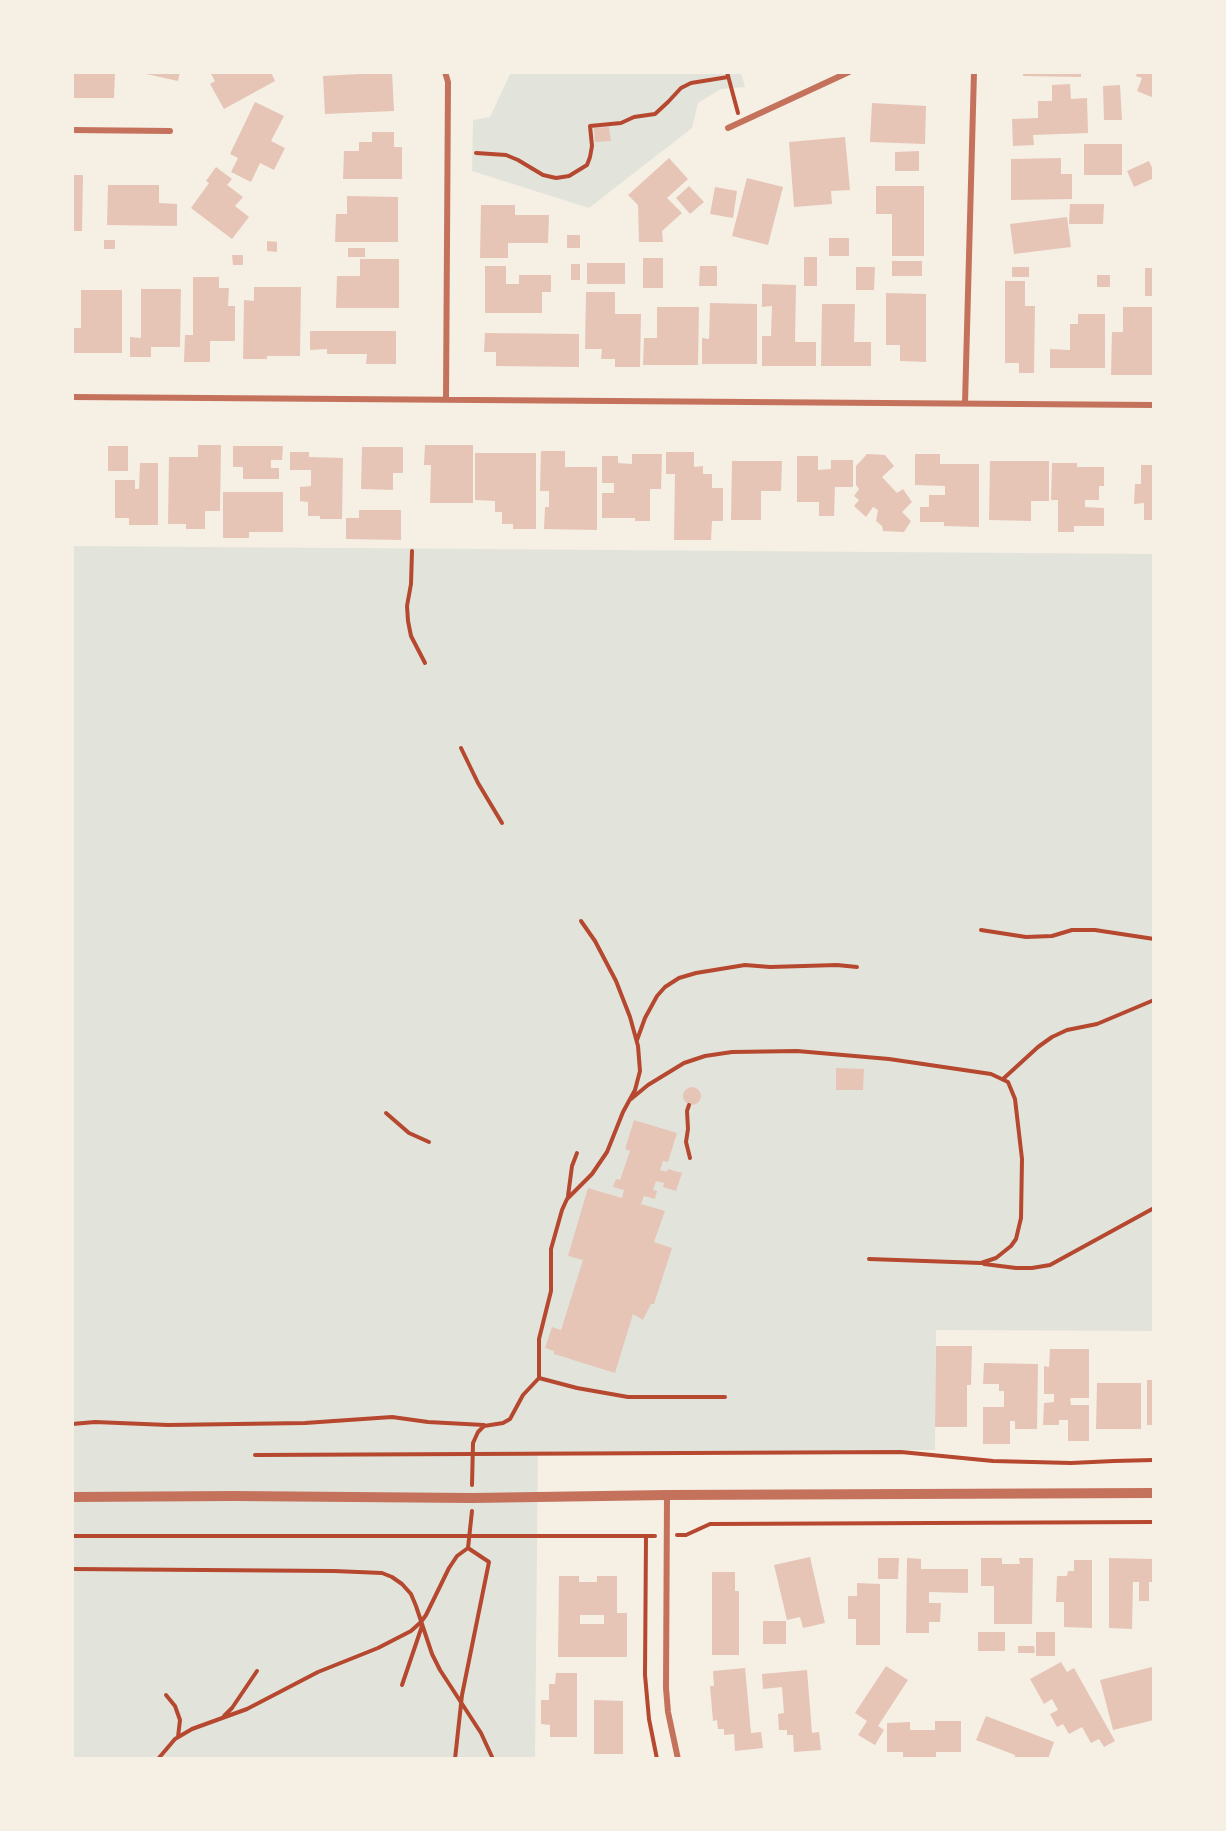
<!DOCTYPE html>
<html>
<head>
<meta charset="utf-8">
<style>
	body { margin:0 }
	#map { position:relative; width:1226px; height:1831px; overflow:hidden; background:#f6efe4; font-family:Signika,sans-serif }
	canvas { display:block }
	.frame { position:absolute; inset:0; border:74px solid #f6efe4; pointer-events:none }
</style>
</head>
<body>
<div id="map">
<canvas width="1226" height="1831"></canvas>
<div class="frame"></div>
</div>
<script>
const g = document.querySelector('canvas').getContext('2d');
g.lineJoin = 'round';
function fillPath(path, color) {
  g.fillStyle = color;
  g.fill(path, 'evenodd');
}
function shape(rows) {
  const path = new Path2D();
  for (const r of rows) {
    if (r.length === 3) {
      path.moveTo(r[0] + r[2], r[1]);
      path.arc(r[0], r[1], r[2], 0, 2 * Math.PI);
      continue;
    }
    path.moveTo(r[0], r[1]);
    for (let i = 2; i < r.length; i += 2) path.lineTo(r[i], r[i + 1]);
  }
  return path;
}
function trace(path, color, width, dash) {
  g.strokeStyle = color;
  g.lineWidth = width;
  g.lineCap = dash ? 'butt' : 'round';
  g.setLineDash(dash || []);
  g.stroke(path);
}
const green = shape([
	[511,72,741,72,745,87,721,89,698,103,692,128,589,208,472,171,473,120,490,117],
	[72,546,1154,554,1154,1331,936,1330,935,1450,538,1453,535,1759,72,1759]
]);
const building = shape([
	[72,72,115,72,114,98,72,98],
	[137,72,180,72,178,81],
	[210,72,271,72,275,81,224,109,210,84,215,81],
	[359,72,392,72,394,111,325,114,323,76,359,74],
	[1023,72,1081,72,1081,77,1023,76],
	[1137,72,1154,72,1154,98,1137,91,1142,78,1136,76],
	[1070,84,1071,99,1087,98,1088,133,1033,135,1034,145,1013,146,1012,119,1038,118,1038,101,1052,101,1052,85],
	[1120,85,1122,120,1104,120,1103,86],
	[255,102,284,116,271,141,285,148,274,170,260,163,251,182,231,172,238,158,230,154],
	[872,103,926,106,925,144,870,142],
	[609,127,611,141,595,142,594,128],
	[372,132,394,132,394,147,402,147,402,179,343,179,344,151,359,151,359,142,372,142],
	[845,137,850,190,831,191,832,204,794,207,789,142],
	[1084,144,1122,144,1122,175,1084,175],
	[919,151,919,171,895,171,895,152],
	[669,158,688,179,667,198,682,213,662,231,663,242,639,242,638,205,628,195],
	[1061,158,1061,174,1072,174,1072,199,1011,200,1011,159],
	[1149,161,1154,172,1154,178,1134,187,1127,171],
	[216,167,232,179,227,185,243,197,235,206,249,217,232,239,191,208,209,183,206,181],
	[72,175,83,175,82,231,72,231],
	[747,178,783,187,768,245,732,236],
	[108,185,159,185,159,203,177,204,177,226,107,225],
	[689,186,704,202,690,214,676,198],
	[876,186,924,186,924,256,892,256,892,214,876,214],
	[715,187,737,191,733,218,710,214],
	[347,196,398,197,398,242,335,242,336,214,347,214],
	[1070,204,1104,204,1103,224,1069,224],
	[481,205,515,205,515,215,549,215,548,243,508,243,508,258,480,258],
	[1067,217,1071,247,1014,254,1010,224],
	[567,235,580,235,580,248,567,248],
	[829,238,849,238,849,256,829,256],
	[104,240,115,240,115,249,104,249],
	[267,241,277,242,277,252,267,251],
	[348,248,365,248,365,257,348,257],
	[232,255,243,255,243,265,233,265],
	[804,257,817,257,817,286,804,286],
	[643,258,663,258,663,288,643,288],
	[360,259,399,259,399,308,336,308,337,276,360,276],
	[892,261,922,261,922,276,892,276],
	[587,263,625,263,625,284,587,284],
	[571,264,580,264,580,280,571,280],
	[485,266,506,266,506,284,519,284,519,275,551,275,551,292,542,292,542,313,485,313],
	[700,266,717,266,717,286,699,286],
	[856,267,875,267,874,290,856,290],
	[1012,267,1029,267,1029,277,1012,277],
	[1145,268,1154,268,1154,296,1145,296],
	[1097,275,1110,275,1110,287,1097,287],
	[193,277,219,277,219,288,229,288,228,306,235,306,235,341,210,341,210,362,184,362,185,335,193,335],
	[1005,281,1025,281,1025,306,1035,306,1034,373,1019,373,1019,363,1005,363],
	[762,284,796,285,795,342,816,342,816,366,762,366,762,336,771,336,772,306,762,307],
	[254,287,301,287,300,356,267,356,267,359,243,359,244,300,254,301],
	[141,289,181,289,180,347,151,347,151,357,130,357,130,337,141,338],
	[81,290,122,290,122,353,72,353,72,328,81,328],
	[586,292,615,292,615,314,641,314,640,367,615,367,615,359,601,359,602,349,585,349],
	[886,293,926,294,926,362,900,361,900,345,886,345],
	[710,303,757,304,757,364,702,364,702,338,709,339],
	[822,304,855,304,854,342,871,342,871,366,821,366],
	[657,307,699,307,698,365,643,365,644,338,657,338],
	[1123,307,1154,307,1154,375,1111,375,1112,332,1123,332],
	[1078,314,1105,314,1105,368,1050,368,1050,349,1070,350,1070,324,1078,324],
	[310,331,396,331,396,364,366,364,367,354,327,354,327,349,310,350],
	[485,333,579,334,579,367,496,366,496,352,484,352],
	[198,445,221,445,220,511,205,511,205,529,186,529,186,524,168,524,169,457,198,457],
	[425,445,473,445,473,503,430,503,431,465,424,465],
	[108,446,128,446,128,471,108,471],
	[233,446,283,446,282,460,271,460,271,468,279,468,279,479,243,479,243,467,233,467],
	[362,447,403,447,403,473,393,473,393,490,361,489],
	[541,451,565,451,565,467,597,467,597,530,544,529,545,507,549,507,549,491,540,491],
	[290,452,309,452,309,457,343,458,342,519,320,519,320,516,308,516,308,502,300,501,300,487,311,486,311,470,290,470],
	[666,452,694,452,694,467,703,466,703,474,712,474,712,488,723,488,723,521,712,521,711,540,674,540,675,474,666,474],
	[475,453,536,453,536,529,513,529,513,524,502,524,502,512,495,512,495,501,475,500],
	[632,454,662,454,661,489,650,489,650,521,635,521,635,518,602,518,602,493,614,493,614,483,602,483,602,456,618,456,618,463,632,464],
	[867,454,885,455,894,466,882,477,897,493,903,489,912,502,902,512,911,521,904,532,883,531,882,526,876,521,878,510,873,507,866,517,854,506,859,500,854,496,859,489,856,485,856,466],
	[915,454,940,454,940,464,979,464,979,527,944,526,944,522,920,522,920,507,929,507,929,495,945,495,945,486,915,485],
	[797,456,818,456,818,470,831,469,831,460,853,460,853,487,835,487,834,516,819,516,819,502,797,502],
	[732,461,782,461,781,491,761,491,761,520,731,520],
	[990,461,1049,461,1049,501,1031,501,1031,521,989,520],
	[140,463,158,463,158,525,129,525,129,518,115,518,115,480,135,480,135,489,139,489],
	[1052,463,1077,463,1077,467,1104,467,1104,486,1099,486,1099,500,1085,500,1085,507,1104,508,1104,526,1074,526,1074,532,1058,532,1058,500,1051,500],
	[1141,465,1154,465,1154,520,1144,520,1144,503,1134,504,1135,484,1141,484],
	[223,492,283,492,283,532,249,532,249,538,223,538],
	[359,510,401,510,401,540,346,539,346,518,359,518],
	[836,1068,864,1069,863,1090,836,1090],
	[692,1096,9],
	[634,1120,677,1133,668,1162,663,1161,660,1170,667,1172,668,1169,682,1173,676,1191,663,1187,664,1183,656,1181,653,1190,657,1191,655,1199,644,1196,641,1204,665,1211,654,1242,672,1248,654,1304,651,1304,643,1320,633,1314,615,1373,554,1354,554,1351,545,1348,552,1327,561,1330,583,1260,568,1256,588,1188,622,1198,624,1190,613,1187,616,1179,620,1180,630,1151,625,1149],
	[936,1346,972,1346,971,1385,967,1385,967,1427,935,1427],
	[1050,1349,1089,1349,1089,1398,1070,1398,1071,1405,1089,1405,1089,1441,1068,1441,1068,1420,1059,1420,1059,1425,1043,1425,1044,1403,1054,1402,1054,1394,1044,1394,1044,1366,1049,1367],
	[984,1363,1038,1364,1037,1429,1015,1429,1015,1421,1010,1421,1010,1444,983,1444,983,1407,1004,1407,1004,1391,999,1391,999,1384,983,1384],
	[1147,1380,1154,1380,1154,1425,1147,1425],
	[1097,1383,1141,1383,1141,1429,1096,1429],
	[810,1557,825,1623,803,1628,800,1617,787,1620,774,1565],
	[878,1558,899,1558,898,1579,878,1579],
	[907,1558,921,1559,921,1569,968,1569,968,1593,929,1592,929,1603,941,1603,940,1622,929,1622,929,1633,906,1633],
	[981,1558,1002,1558,1002,1564,1020,1564,1019,1558,1033,1558,1032,1624,994,1624,994,1586,981,1586],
	[1109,1558,1154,1559,1154,1582,1149,1582,1149,1601,1139,1601,1139,1582,1133,1582,1132,1629,1109,1628],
	[1074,1560,1092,1560,1092,1628,1064,1627,1064,1602,1056,1602,1057,1576,1067,1576,1068,1571,1074,1571],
	[712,1572,735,1572,735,1591,739,1591,739,1655,712,1655],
	[559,1576,579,1576,579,1582,597,1582,597,1576,617,1576,617,1613,627,1613,627,1657,558,1657],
	[580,1615,604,1615,604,1624,580,1624],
	[857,1583,880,1584,880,1645,856,1645,856,1619,848,1619,848,1596,857,1596],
	[763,1621,786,1621,786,1644,763,1644],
	[978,1632,1005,1632,1005,1651,978,1651],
	[1036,1632,1055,1632,1055,1656,1036,1656],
	[1018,1646,1034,1646,1035,1653,1018,1653],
	[1061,1662,1067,1672,1074,1668,1115,1741,1104,1747,1099,1739,1091,1743,1082,1727,1069,1734,1063,1724,1057,1727,1050,1714,1058,1710,1052,1699,1044,1704,1030,1679],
	[886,1666,908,1680,878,1726,884,1730,875,1745,858,1735,867,1721,855,1713],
	[1152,1667,1154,1676,1154,1720,1113,1730,1100,1680],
	[745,1668,751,1733,761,1732,763,1748,735,1751,734,1734,724,1735,724,1729,718,1729,717,1720,713,1721,710,1686,714,1686,713,1671],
	[807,1670,812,1733,819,1732,821,1750,794,1752,793,1735,787,1735,787,1730,779,1730,778,1714,784,1713,782,1687,763,1689,762,1674],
	[556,1673,577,1673,577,1737,550,1737,550,1725,541,1724,541,1700,549,1700,549,1684,555,1684],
	[594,1700,623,1701,623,1754,594,1754],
	[986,1716,1054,1742,1048,1759,1014,1759,1015,1755,976,1740],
	[935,1721,961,1721,961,1752,936,1752,936,1757,903,1757,903,1752,887,1752,887,1723,910,1722,910,1730,935,1730]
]);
const path = shape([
	[727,72,738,113],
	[476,153,506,155,518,160,543,175,556,178,569,176,587,165,590,157,592,146,590,126,621,123,634,117,655,114,668,102,681,88,691,83,728,77],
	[412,551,411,584,407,606,408,621,411,636,425,663],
	[461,748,478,783,502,823],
	[981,930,1026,937,1052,936,1072,930,1095,930,1154,939],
	[637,1040,645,1018,657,996,665,987,679,978,696,973,745,965,770,967,837,965,857,967],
	[1003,1079,1038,1047,1052,1037,1067,1030,1097,1024,1154,1000],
	[631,1099,648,1085,684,1063,705,1056,732,1052,797,1051,889,1059,991,1074,1008,1082,1015,1099,1022,1159,1021,1218,1016,1239,1011,1246,996,1258,981,1263,869,1259],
	[689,1105,687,1111,688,1129,686,1142,690,1158],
	[386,1113,409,1133,429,1142],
	[568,1196,572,1166,577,1153],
	[984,1264,1016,1268,1032,1268,1050,1265,1154,1208],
	[539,1378,539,1339,551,1291,551,1249,562,1210,567,1199,592,1174,607,1152,623,1112,635,1090,640,1071,638,1046,630,1017,616,981,595,941,581,921],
	[72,1424,95,1422,168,1425,305,1423,392,1417,428,1422,484,1425],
	[255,1455,901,1452,993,1461,1071,1463,1114,1461,1154,1460],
	[472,1485,473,1443,478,1432,484,1426,503,1423,510,1419,523,1395,539,1378,577,1388,628,1397,725,1397],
	[677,1535,686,1535,710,1524,1154,1522],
	[72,1536,655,1536],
	[646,1536,645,1675,649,1719,657,1759],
	[72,1569,334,1571,382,1573,392,1577,402,1584,411,1594,416,1606,432,1654,440,1670,481,1733,493,1759],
	[402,1685,422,1626],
	[166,1695,175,1706,180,1720,178,1737],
	[224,1716,232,1708,257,1671],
	[158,1759,175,1739,192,1729,247,1709,318,1672,378,1648,411,1631,421,1622,426,1615,449,1568,457,1556,468,1548],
	[455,1759,462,1695,489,1562,468,1548,472,1511]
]);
const minor = shape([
	[445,72,448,82,446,399],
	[728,128,849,72],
	[72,130,170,131],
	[72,397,1154,405],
	[965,403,974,72],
	[667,1495,666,1688,668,1712,678,1759]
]);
const tertiary = shape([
	[72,1497,234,1496,472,1498,667,1495,1154,1493]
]);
fillPath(green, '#e2e4dc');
fillPath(building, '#e6c5b7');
trace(path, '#b5482f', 4);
trace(minor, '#c5725c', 6);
trace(tertiary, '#c5725c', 10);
</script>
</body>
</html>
